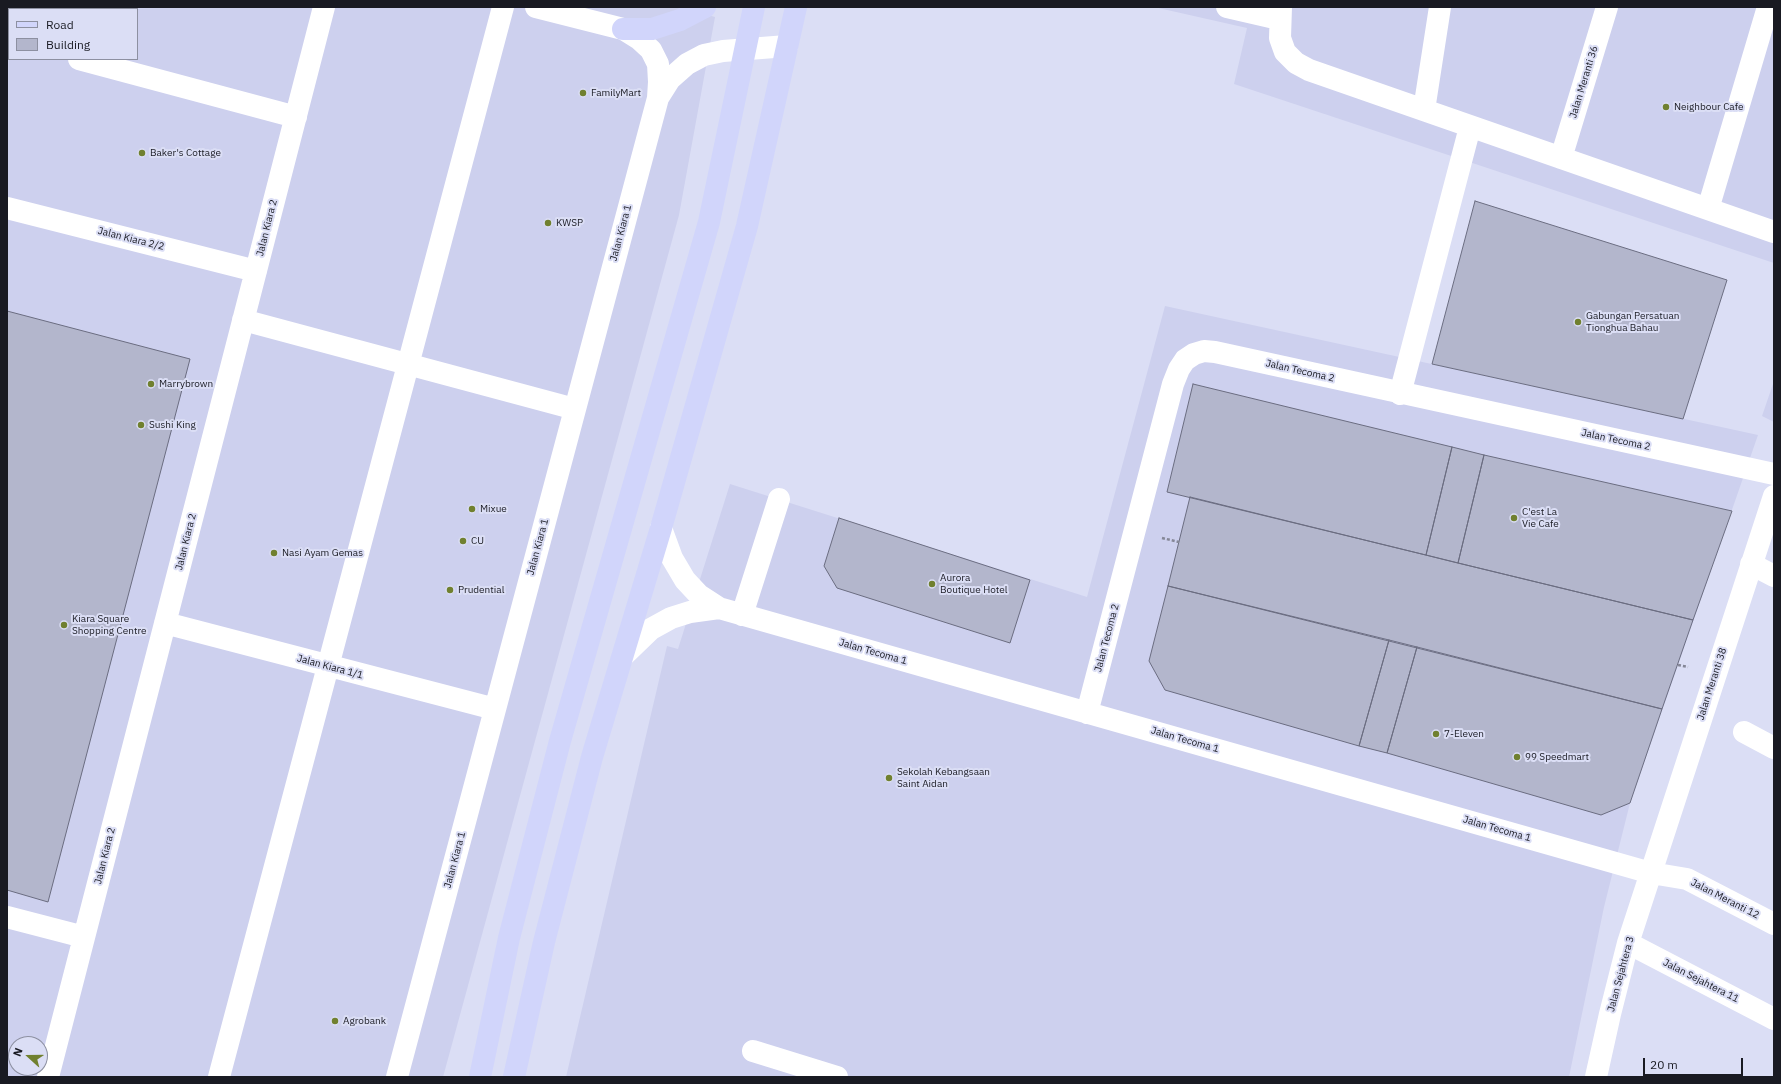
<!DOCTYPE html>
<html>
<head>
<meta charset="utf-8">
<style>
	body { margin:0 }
	#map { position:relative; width:1781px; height:1084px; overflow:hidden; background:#dbdef5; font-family:"IBM Plex Sans",sans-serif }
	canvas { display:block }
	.frame { position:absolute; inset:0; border:8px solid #191a22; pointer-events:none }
	.legend { position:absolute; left:8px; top:8px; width:130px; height:52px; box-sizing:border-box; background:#dbdef5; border:1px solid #8d90a1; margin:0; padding:5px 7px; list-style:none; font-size:12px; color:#191a22 }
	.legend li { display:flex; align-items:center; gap:8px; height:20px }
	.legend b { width:20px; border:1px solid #8d90a1 }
	.north { position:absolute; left:8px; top:1036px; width:40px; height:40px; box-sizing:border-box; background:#dbdef5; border:1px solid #8d90a1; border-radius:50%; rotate:291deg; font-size:11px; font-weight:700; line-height:16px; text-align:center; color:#191a22 }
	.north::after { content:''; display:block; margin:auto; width:14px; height:18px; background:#70802f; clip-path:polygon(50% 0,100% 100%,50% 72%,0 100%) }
	.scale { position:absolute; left:1643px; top:1058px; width:100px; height:18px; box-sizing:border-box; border:2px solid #191a22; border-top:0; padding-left:5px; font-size:12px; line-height:14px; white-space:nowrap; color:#191a22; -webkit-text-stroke:3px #dbdef5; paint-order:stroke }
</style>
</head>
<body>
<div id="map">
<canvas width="1781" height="1084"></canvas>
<div class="frame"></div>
<ul class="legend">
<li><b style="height:5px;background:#d1d5fb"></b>Road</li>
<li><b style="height:11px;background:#b3b6cc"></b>Building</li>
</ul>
<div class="north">N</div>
<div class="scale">20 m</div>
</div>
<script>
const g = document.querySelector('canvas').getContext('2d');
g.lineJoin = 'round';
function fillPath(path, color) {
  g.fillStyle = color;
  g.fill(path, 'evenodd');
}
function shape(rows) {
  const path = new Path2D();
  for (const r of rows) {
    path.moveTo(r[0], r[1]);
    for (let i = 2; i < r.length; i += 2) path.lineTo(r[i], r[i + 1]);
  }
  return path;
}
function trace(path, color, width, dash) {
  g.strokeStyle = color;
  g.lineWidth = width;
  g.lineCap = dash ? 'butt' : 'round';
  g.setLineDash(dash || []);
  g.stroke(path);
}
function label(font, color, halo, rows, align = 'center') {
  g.font = font + ' "IBM Plex Sans",sans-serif';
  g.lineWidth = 4;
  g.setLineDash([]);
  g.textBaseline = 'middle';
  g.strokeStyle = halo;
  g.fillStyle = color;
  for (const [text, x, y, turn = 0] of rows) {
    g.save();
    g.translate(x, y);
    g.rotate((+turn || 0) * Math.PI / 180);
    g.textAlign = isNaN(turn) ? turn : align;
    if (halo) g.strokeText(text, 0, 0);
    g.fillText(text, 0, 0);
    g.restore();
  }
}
const built = shape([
	[7,7,678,7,715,17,679,215,443,1077,7,1077],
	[9,9,137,9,137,59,9,59],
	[16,1044,40,1044,40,1068,16,1068],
	[1154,7,1774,7,1774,263,1234,84,1247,28],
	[1165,306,1758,435,1630,803,1604,907,1569,1077,566,1077,667,646,678,649,730,484,1087,597],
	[1774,381,1774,422,1762,416]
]);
const building = shape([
	[1475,201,1727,280,1683,419,1432,364,1475,201],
	[7,311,190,359,48,902,7,890,7,311],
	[1193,384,1452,447,1426,555,1167,492,1193,384],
	[1452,447,1484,455,1458,563,1426,555,1452,447],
	[1484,455,1732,511,1693,620,1458,563,1484,455],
	[1190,497,1458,563,1693,620,1662,709,1168,586,1190,497],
	[839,518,1030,580,1010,643,837,588,824,566,839,518],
	[1168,586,1389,640,1359,746,1165,690,1149,661,1168,586],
	[1389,640,1417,647,1387,753,1359,746,1389,640],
	[1417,647,1662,709,1630,803,1601,815,1387,753,1417,647]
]);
const path = shape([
	[1162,538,1179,542],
	[1678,665,1688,667]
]);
const minor = shape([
	[1227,7,1279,19],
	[1281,7,1280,38,1285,52,1296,63,1309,70,1774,232],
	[7,40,9,40],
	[79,59,296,117],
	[658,98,670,79,687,64,704,55,723,51,787,46],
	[1424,110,1440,7],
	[1561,158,1607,7],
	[7,208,256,271],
	[1708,209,1768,7],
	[243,320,575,409],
	[1400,394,1470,127],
	[661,528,672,558,685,580,699,595,719,608,1651,873,1687,879,1774,924],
	[1751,564,1774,576],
	[742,615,779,499],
	[165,623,495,709],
	[623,656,651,629,671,618,690,612,719,608],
	[1087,713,1173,384,1179,369,1185,360,1194,354,1204,351,1215,352,1774,474],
	[1744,732,1774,748],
	[7,917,84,937],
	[1628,943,1774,1019],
	[753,1051,837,1077],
	[48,1077,324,7],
	[219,1077,503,7],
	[397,1077,658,98,659,82,658,64,651,50,639,39,623,29,536,7],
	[1596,1077,1610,1014,1628,943,1774,496]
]);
const major = shape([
	[623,29,652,29,680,20,705,7],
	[480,1077,509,938,560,741,709,222,754,7],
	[514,1077,544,942,592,757,661,528,747,226,796,7]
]);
const markers = [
	[583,93,4,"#70802f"],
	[1666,107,4,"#70802f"],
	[142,153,4,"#70802f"],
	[548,223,4,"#70802f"],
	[1578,322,4,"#70802f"],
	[151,384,4,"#70802f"],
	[141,425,4,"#70802f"],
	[472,509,4,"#70802f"],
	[1514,518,4,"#70802f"],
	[463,541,4,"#70802f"],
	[274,553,4,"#70802f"],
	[932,584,4,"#70802f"],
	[450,590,4,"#70802f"],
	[64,625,4,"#70802f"],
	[1436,734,4,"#70802f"],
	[1517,757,4,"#70802f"],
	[889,778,4,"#70802f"],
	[335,1021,4,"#70802f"]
];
const streetNames = [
	["Jalan Meranti 36",1584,82,-73],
	["Jalan Kiara 2",267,228,-76],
	["Jalan Kiara 1",621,233,-75],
	["Jalan Kiara 2/2",131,239,14],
	["Jalan Tecoma 2",1300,371,13],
	["Jalan Tecoma 2",1616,440,12],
	["Jalan Kiara 2",186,542,-76],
	["Jalan Kiara 1",538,547,-75],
	["Jalan Tecoma 2",1107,638,-75],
	["Jalan Tecoma 1",873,652,16],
	["Jalan Kiara 1/1",330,667,15],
	["Jalan Meranti 38",1712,684,-72],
	["Jalan Tecoma 1",1185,740,16],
	["Jalan Tecoma 1",1497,829,16],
	["Jalan Kiara 2",105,856,-76],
	["Jalan Kiara 1",455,860,-75],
	["Jalan Meranti 12",1725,899,27],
	["Jalan Sejahtera 3",1621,974,-75],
	["Jalan Sejahtera 11",1701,981,27]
];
const poiNames = [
	["FamilyMart",591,93],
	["Neighbour Cafe",1674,107],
	["Baker's Cottage",150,153],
	["KWSP",556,223],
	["Gabungan Persatuan",1586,316],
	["Tionghua Bahau",1586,328],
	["Marrybrown",159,384],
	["Sushi King",149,425],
	["Mixue",480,509],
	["C'est La",1522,512],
	["Vie Cafe",1522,524],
	["CU",471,541],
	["Nasi Ayam Gemas",282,553],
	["Aurora",940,578],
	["Boutique Hotel",940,590],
	["Prudential",458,590],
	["Kiara Square",72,619],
	["Shopping Centre",72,631],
	["7-Eleven",1444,734],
	["99 Speedmart",1525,757],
	["Sekolah Kebangsaan",897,772],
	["Saint Aidan",897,784],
	["Agrobank",343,1021]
];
fillPath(built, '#cdd0ee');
fillPath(building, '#b3b6cc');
trace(building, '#6b6d81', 1);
trace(path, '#858797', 2.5, [3, 2]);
trace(minor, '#fff', 22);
trace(major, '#d1d5fb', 22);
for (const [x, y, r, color] of markers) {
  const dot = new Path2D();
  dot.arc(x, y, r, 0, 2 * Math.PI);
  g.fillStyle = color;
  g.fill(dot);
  trace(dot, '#dbdef5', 1.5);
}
label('10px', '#191a22', '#dbdef5', streetNames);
label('10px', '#191a22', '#dbdef5', poiNames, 'left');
</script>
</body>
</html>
